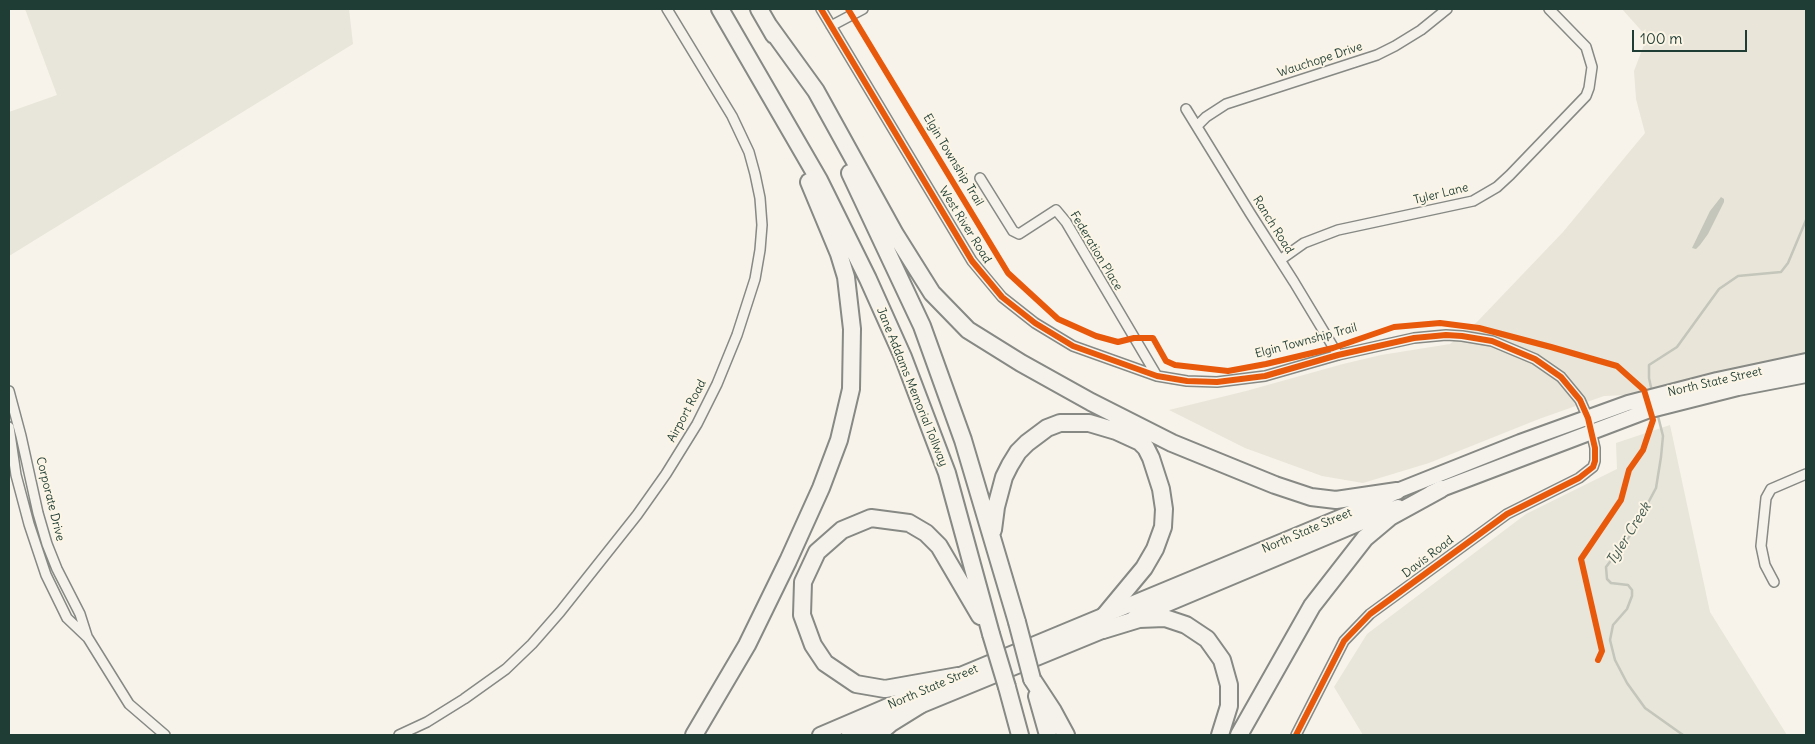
<!DOCTYPE html>
<html>
<head>
<meta charset="utf-8">
<style>
	body { margin:0 }
	#map { position:relative; width:1815px; height:744px; overflow:hidden; background:#f7f3ea; font-family:Delius,sans-serif }
	canvas { display:block }
	.frame { position:absolute; inset:0; border:10px solid #1f3d34; pointer-events:none }
	.scale { position:absolute; left:1632px; top:30px; width:115px; height:22px; box-sizing:border-box; border:2px solid #1f3d34; border-top:0; padding-left:6px; font-size:15px; line-height:18px; white-space:nowrap; color:#1f3d34; -webkit-text-stroke:4px #fcf5e5; paint-order:stroke }
</style>
</head>
<body>
<div id="map">
<canvas width="1815" height="744"></canvas>
<div class="frame"></div>
<div class="scale">100 m</div>
</div>
<script>
const g = document.querySelector('canvas').getContext('2d');
g.lineJoin = 'round';
function fillPath(path, color) {
  g.fillStyle = color;
  g.fill(path, 'evenodd');
}
function shape(rows) {
  const path = new Path2D();
  for (const r of rows) {
    path.moveTo(r[0], r[1]);
    for (let i = 2; i < r.length; i += 2) path.lineTo(r[i], r[i + 1]);
  }
  return path;
}
function trace(path, color, width, dash) {
  g.strokeStyle = color;
  g.lineWidth = width;
  g.lineCap = dash ? 'butt' : 'round';
  g.setLineDash(dash || []);
  g.stroke(path);
}
function label(font, color, halo, rows, align = 'center') {
  g.font = font + ' Delius,sans-serif';
  g.lineWidth = 4;
  g.setLineDash([]);
  g.textBaseline = 'middle';
  g.strokeStyle = halo;
  g.fillStyle = color;
  for (const [text, x, y, turn = 0] of rows) {
    g.save();
    g.translate(x, y);
    g.rotate((+turn || 0) * Math.PI / 180);
    g.textAlign = isNaN(turn) ? turn : align;
    if (halo) g.strokeText(text, 0, 0);
    g.fillText(text, 0, 0);
    g.restore();
  }
}
const built = shape([
	[1622,9,1806,9,1806,354,1774,360,1627,395,1604,396,1539,419,1429,463,1363,483,1322,476,1245,448,1169,410,1246,391,1343,364,1381,355,1450,344,1477,322,1563,232,1645,133,1636,99,1634,71,1647,37]
]);
const green = shape([
	[25,9,349,9,353,44,9,256,9,112,57,95],
	[1670,425,1710,612,1787,735,1363,735,1334,687,1367,634,1526,514,1617,469,1616,443]
]);
const water = shape([
	[1721,197,1724,199,1724,202,1708,234,1700,245,1696,249,1692,248,1710,211]
]);
const stream = shape([
	[1652,392,1649,378,1649,365,1677,347,1719,289,1738,276,1781,272,1788,263,1806,220],
	[1657,412,1663,436,1661,457,1656,488,1632,533,1606,567,1607,579,1611,583,1628,585,1632,590,1632,596,1627,609,1613,625,1610,640,1615,660,1627,683,1645,708,1683,735]
]);
const minor = shape([
	[821,9,972,261,1002,297,1035,323,1073,346,1157,376,1187,381,1217,382,1265,376,1338,355,1414,338,1446,335,1462,336,1492,341,1535,359,1561,377,1580,400,1588,418,1595,448,1595,461,1593,467,1579,478,1507,514,1370,614,1344,641,1296,735],
	[831,26,863,9],
	[1186,109,1250,213,1294,282,1338,355],
	[1197,126,1206,117,1226,104,1377,55,1395,46,1421,30,1447,9],
	[980,178,1013,231,1019,234,1056,210,1066,222,1157,376],
	[1280,260,1304,243,1338,230,1473,201,1497,187,1510,175,1586,96,1589,88,1592,67,1586,47,1549,9],
	[9,391,21,436,38,513,47,544,57,569,80,614,87,636],
	[9,427,16,475,29,524,46,575,67,618,88,638,129,704,165,735],
	[1774,582,1765,565,1761,546,1766,498,1771,489,1806,474],
	[399,735,427,722,464,699,506,669,532,644,560,612,637,515,666,474,697,424,717,384,737,335,755,279,760,250,762,225,760,198,755,174,749,152,732,116,667,9]
]);
const primary = shape([
	[1431,493,1647,411,1738,388,1806,375],
	[1134,618,1398,507],
	[820,735,958,676,1377,502,1397,491,1520,442,1628,403,1717,380,1806,361],
	[849,735,1112,627]
]);
const motorway = shape([
	[720,9,819,180,868,279,903,357,947,473,991,634],
	[759,9,774,35],
	[769,26,816,91,895,234,932,293,968,330,1021,363,1091,402,1172,443,1275,485,1311,497,1336,500,1397,491],
	[850,173,922,326,963,440,1017,622],
	[993,530,996,507,1004,477,1010,465,1018,452,1027,443,1047,428,1060,423,1089,423,1116,431,1140,442,1146,448,1151,458,1161,489,1164,509,1163,527,1155,549,1144,568,1105,615],
	[1103,630,1139,619,1165,618,1186,625,1207,639,1222,660,1229,685,1229,706,1220,735],
	[958,676,885,689,856,684,825,663,813,645,802,615,803,582,817,552,842,530,871,518,909,523,926,533,939,546,980,616],
	[1032,679,1053,711,1066,735],
	[1007,687,1020,735],
	[1037,696,1048,735],
	[694,735,747,645,788,561,821,488,839,440,851,389,852,329,846,277,839,254,809,182],
	[877,735,891,723,920,705],
	[1239,735,1312,606,1365,538,1390,517,1441,489]
]);
const motorwayBridge = shape([
	[1017,622,1032,679],
	[991,634,1007,687]
]);
const cycleway = shape([
	[821,9,972,261,1002,297,1035,323,1073,346,1157,376,1187,381,1217,382,1265,376,1338,355,1414,338,1446,335,1462,336,1492,341,1535,359,1561,377,1580,400,1588,418,1595,448,1595,461,1593,467,1579,478,1507,514,1370,614,1344,641,1296,735],
	[848,9,1008,273,1058,319,1096,336,1118,342,1134,338,1153,338,1166,361,1175,365,1228,371,1266,364,1333,348,1394,327,1440,323,1479,328,1551,347,1617,366,1644,390,1653,420,1643,450,1629,470,1621,500,1581,559,1602,651,1598,660]
]);
const streetNames = [
	["Wauchope Drive",1320,60,-18],
	["Elgin Township Trail",953,160,59],
	["Tyler Lane",1441,194,-14],
	["West River Road",965,225,58],
	["Ranch Road",1273,225,58],
	["Federation Place",1096,251,59],
	["Elgin Township Trail",1306,341,-15],
	["North State Street",1715,382,-13],
	["Jane Addams Memorial Tollway",912,387,68],
	["Airport Road",687,411,-62],
	["Corporate Drive",50,499,76],
	["North State Street",1307,531,-23],
	["Davis Road",1428,557,-37],
	["North State Street",933,687,-23]
];
const waterNames = [
	["Tyler Creek",1629,534,-58]
];
fillPath(built, '#e9e5d9');
fillPath(green, '#e8e5da');
fillPath(water, '#c4c6bb');
trace(stream, '#c4c6bb', 2.5);
trace(minor, '#868984', 12);
trace(primary, '#868984', 18);
trace(motorway, '#868984', 20);
trace(minor, '#f5f2ec', 9);
trace(primary, '#f5f2ec', 14);
trace(motorway, '#f5f2ec', 16);
trace(motorwayBridge, '#868984', 20, []);
trace(motorwayBridge, '#f5f2ec', 16);
trace(cycleway, '#e8590c', 6);
label('12px', '#1f3d34', '#fcf5e5', streetNames);
label('italic 14px', '#435a51', '#fcf5e5', waterNames);
</script>
</body>
</html>
